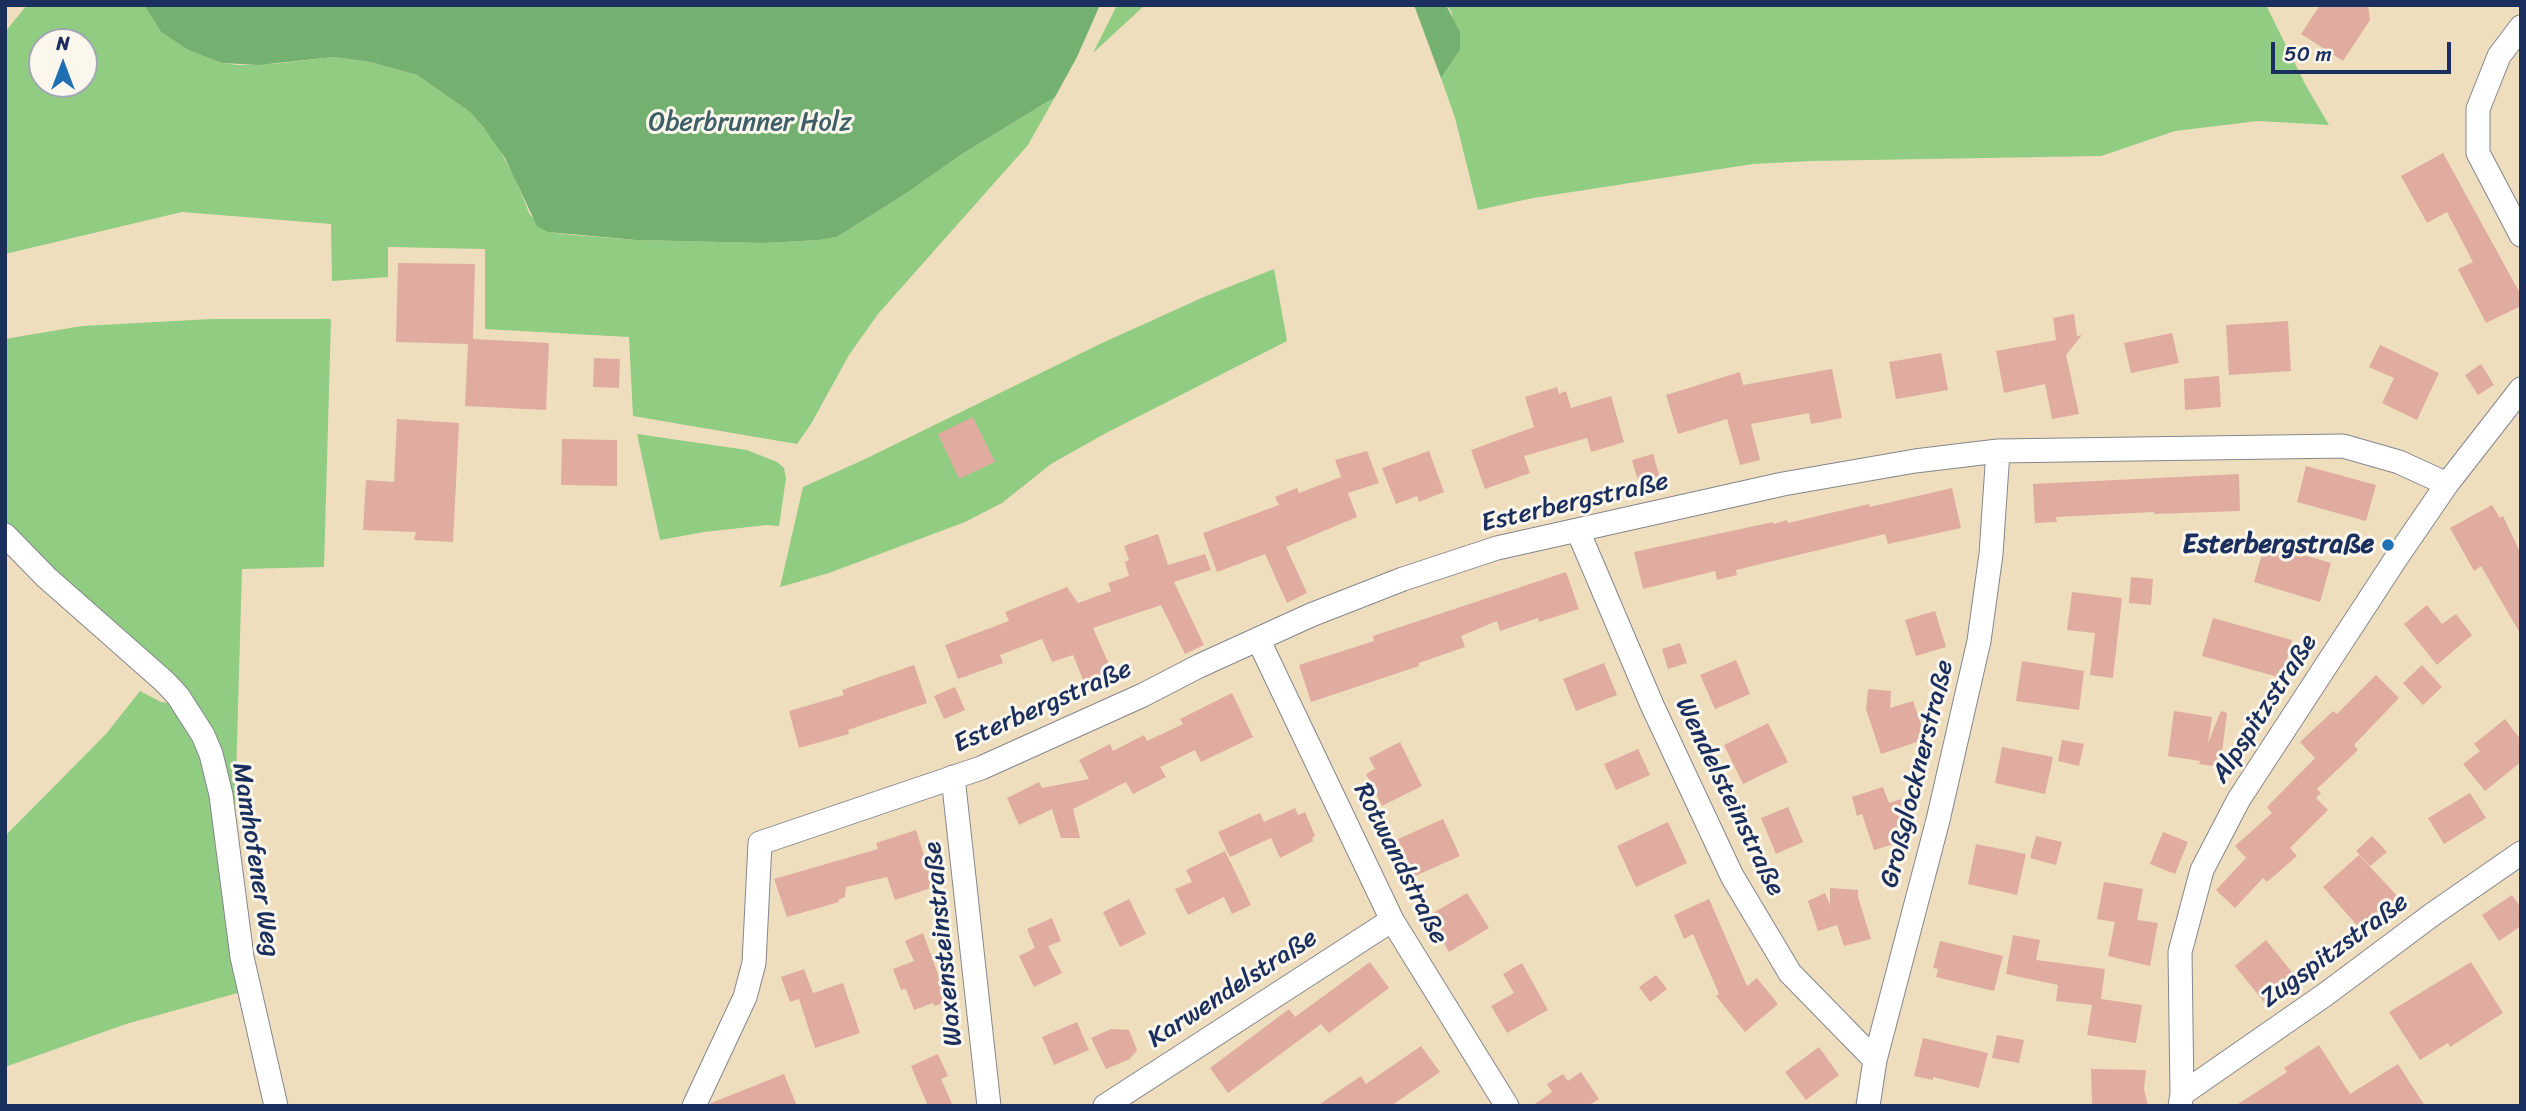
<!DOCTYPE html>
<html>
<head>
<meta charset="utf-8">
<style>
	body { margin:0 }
	#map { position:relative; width:2526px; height:1111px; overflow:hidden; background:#efdebe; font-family:Sriracha,sans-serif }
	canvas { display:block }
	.frame { position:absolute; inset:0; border:7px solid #1b2f5e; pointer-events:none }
	.north { position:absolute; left:28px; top:28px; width:70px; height:70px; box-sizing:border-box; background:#fbf7ec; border:2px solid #a1a7b3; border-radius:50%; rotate:0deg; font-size:19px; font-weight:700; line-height:28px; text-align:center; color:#1b2f5e }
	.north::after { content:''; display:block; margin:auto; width:24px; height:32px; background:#1f6fb2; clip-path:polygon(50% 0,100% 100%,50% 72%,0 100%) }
	.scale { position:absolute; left:2271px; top:42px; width:180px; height:32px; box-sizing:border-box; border:4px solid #1b2f5e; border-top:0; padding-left:9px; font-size:21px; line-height:24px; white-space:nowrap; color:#1b2f5e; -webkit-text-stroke:5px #fbf7ec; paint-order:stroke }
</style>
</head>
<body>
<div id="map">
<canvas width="2526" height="1111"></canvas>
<div class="frame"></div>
<div class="north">N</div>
<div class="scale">50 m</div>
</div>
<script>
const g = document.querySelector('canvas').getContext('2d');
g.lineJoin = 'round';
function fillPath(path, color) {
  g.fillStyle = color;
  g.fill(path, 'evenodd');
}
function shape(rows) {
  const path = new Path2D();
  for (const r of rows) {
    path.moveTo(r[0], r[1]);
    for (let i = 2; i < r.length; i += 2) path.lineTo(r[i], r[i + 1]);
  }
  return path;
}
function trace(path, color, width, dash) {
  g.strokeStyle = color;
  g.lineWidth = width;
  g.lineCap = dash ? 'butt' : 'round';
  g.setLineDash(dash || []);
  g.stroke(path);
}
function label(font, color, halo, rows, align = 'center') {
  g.font = font + ' Sriracha,sans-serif';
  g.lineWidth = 6;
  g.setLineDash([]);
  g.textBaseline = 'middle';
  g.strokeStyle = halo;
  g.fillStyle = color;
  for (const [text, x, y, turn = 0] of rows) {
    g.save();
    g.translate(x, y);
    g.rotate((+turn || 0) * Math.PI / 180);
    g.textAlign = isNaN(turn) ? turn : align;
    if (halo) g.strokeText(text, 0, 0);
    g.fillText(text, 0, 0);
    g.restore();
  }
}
const green = shape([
	[27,5,144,5,161,32,188,50,222,63,239,65,274,64,334,57,370,62,417,75,470,112,494,140,514,176,530,215,548,232,573,235,636,240,765,243,819,240,837,237,908,192,962,154,1055,97,1028,145,878,314,849,355,811,424,797,444,633,416,629,337,485,329,485,249,388,247,388,277,332,281,331,224,182,212,5,254,5,32],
	[42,42,84,42,84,84,42,84],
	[1117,5,1145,5,1093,53],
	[1446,5,2266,5,2305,84,2329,125,2258,121,2175,131,2101,156,1811,161,1753,164,1533,198,1478,210,1455,118,1441,78,1460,50,1451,11],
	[1274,269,1287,341,1106,433,1051,464,1002,503,965,522,829,573,780,587,803,487,863,460,1100,344,1206,296],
	[212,319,331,319,324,567,242,569,234,846,212,738,5,526,5,339,82,326],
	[637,434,747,450,777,462,784,468,786,478,779,526,767,525,704,532,660,540],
	[140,691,161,702,176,704,205,756,241,992,126,1024,5,1067,5,836,106,734]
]);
const forest = shape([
	[144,5,1100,5,1077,57,1055,97,962,154,908,192,837,237,819,240,765,243,636,240,548,232,537,226,505,158,484,128,470,112,417,75,370,62,334,57,259,65,222,63,188,50,161,32],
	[1414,5,1446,5,1460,32,1460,50,1441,78]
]);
const building = shape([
	[2320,5,2368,5,2370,20,2343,61,2301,34],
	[2443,153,2521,295,2521,306,2486,323,2458,269,2473,262,2447,212,2427,223,2401,176],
	[398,263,475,264,473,339,549,343,546,410,465,406,468,344,396,342],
	[2074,314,2077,336,2082,335,2066,355,2079,414,2052,419,2045,384,2004,393,1996,351,2056,340,2053,318],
	[2288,321,2291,371,2229,375,2226,325],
	[2172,333,2179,363,2131,373,2124,343],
	[2380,345,2439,373,2417,420,2382,403,2394,378,2369,367],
	[1941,353,1948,390,1896,399,1889,362],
	[594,358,620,359,619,388,593,387],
	[2481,364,2494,385,2478,395,2465,375],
	[1832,369,1842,418,1811,424,1809,413,1751,424,1760,460,1740,465,1727,419,1678,434,1666,395,1740,372,1743,385],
	[2219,376,2221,407,2185,410,2184,379],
	[1557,387,1559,394,1566,391,1571,408,1611,396,1624,442,1591,452,1587,438,1524,456,1530,473,1485,489,1471,450,1534,427,1525,397],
	[973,417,995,462,959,479,938,434],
	[397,419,459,423,453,542,414,540,416,532,363,530,366,480,394,482],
	[562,439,617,440,617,486,561,485],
	[1367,451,1379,483,1348,493,1357,517,1286,547,1307,593,1287,603,1265,554,1217,572,1203,533,1279,505,1275,497,1297,488,1299,493,1341,477,1342,479,1335,460],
	[1429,451,1444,492,1419,502,1417,496,1396,504,1382,468],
	[1653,454,1660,478,1639,484,1632,460],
	[2306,466,2376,485,2366,521,2297,502],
	[2239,474,2240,511,2154,514,2154,512,2056,517,2057,522,2035,523,2033,484],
	[1952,488,1961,528,1888,544,1885,534,1736,570,1737,575,1717,580,1715,571,1643,589,1634,552,1773,522,1774,524,1787,520,1788,523,1869,504,1870,507],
	[2492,505,2500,518,2503,516,2521,554,2521,635,2481,566,2474,571,2450,528],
	[1158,534,1168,565,1205,554,1211,570,1174,582,1204,645,1185,654,1161,605,1093,628,1116,680,1088,692,1073,655,1052,662,1042,639,1000,655,1003,663,958,679,945,645,1009,621,1005,612,1067,587,1078,603,1111,591,1108,583,1129,576,1125,562,1129,560,1124,546],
	[2265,543,2331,563,2320,602,2254,582],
	[1566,572,1579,609,1539,622,1538,618,1500,631,1497,621,1461,636,1465,647,1419,663,1419,666,1311,702,1299,665,1374,641,1373,636],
	[2131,577,2153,579,2151,605,2129,603],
	[2072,592,2122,598,2113,678,2090,675,2095,633,2067,630],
	[2427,605,2442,624,2456,614,2472,635,2437,665,2404,624],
	[1935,611,1946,647,1916,656,1905,620],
	[2213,618,2292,640,2282,678,2202,656],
	[1680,643,1687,663,1668,669,1662,649],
	[1736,660,1750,694,1715,709,1700,675],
	[2022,661,2084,671,2079,710,2016,701],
	[1604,663,1617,695,1576,711,1563,679],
	[914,665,927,703,848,730,849,734,799,748,789,711,844,695,842,690],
	[2422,665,2442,687,2423,705,2403,683],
	[2376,675,2399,698,2354,745,2358,750,2317,789,2321,793,2316,798,2328,810,2290,848,2297,856,2267,882,2263,878,2235,908,2216,890,2246,858,2235,846,2272,813,2267,807,2315,758,2300,742,2333,711,2337,714],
	[955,687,965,710,944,719,934,696],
	[1868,689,1891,691,1890,708,1913,701,1926,739,1881,754,1866,709],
	[1232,693,1253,737,1201,762,1195,750,1160,767,1166,777,1133,794,1126,782,1073,809,1080,838,1061,838,1052,809,1019,825,1007,798,1039,782,1042,788,1089,779,1079,760,1110,744,1113,751,1144,735,1147,741,1183,724,1180,719],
	[2174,711,2212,717,2208,743,2221,711,2227,713,2220,767,2199,764,2200,761,2168,756],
	[2505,719,2521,740,2521,762,2485,791,2463,764,2480,751,2474,744],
	[1768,723,1788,762,1743,784,1724,745],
	[2062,740,2084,744,2079,766,2058,761],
	[1400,742,1422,786,1382,806,1366,774,1375,769,1369,758],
	[2002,747,2053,757,2045,794,1995,783],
	[1638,749,1650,775,1616,790,1604,764],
	[1883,787,1889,803,1901,799,1909,823,1899,826,1904,841,1874,850,1862,814,1857,816,1852,797],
	[2470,793,2486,818,2444,844,2428,818],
	[1788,807,1803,842,1776,854,1761,818],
	[1295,808,1298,815,1305,812,1315,836,1312,838,1313,841,1280,858,1264,822],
	[1260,813,1271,838,1230,857,1218,832],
	[1443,819,1460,856,1415,876,1398,839],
	[1668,822,1687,863,1636,887,1617,846],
	[916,830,934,887,895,900,887,877,846,887,845,897,838,900,839,902,787,917,774,879,878,849,876,843],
	[2163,832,2188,842,2175,874,2150,864],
	[2036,836,2062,842,2056,865,2030,858],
	[2372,836,2387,852,2370,866,2356,851],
	[1976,844,2026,854,2017,895,1968,884],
	[1225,851,1251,905,1232,914,1224,897,1188,915,1175,889,1192,882,1186,870],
	[2359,855,2400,899,2363,932,2323,887],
	[2104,882,2143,889,2137,920,2158,923,2150,966,2108,956,2115,922,2097,919],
	[1830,888,1858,890,1858,897,1871,939,1844,946,1837,925,1818,931,1808,901,1825,893,1830,905],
	[1467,893,1489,928,1449,952,1428,916],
	[2512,895,2521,908,2521,926,2499,941,2482,915],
	[1129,899,1146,934,1120,947,1103,912],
	[1709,899,1747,986,1757,978,1778,1004,1745,1032,1716,996,1719,994,1693,934,1684,939,1674,915],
	[1052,918,1061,941,1048,946,1062,973,1034,987,1019,956,1035,948,1027,929],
	[923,933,948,1001,935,1006,933,1003,914,1010,906,989,901,990,893,969,914,961,905,941],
	[2013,935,2040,940,2036,960,2105,969,2101,999,2142,1005,2136,1043,2087,1035,2092,1005,2056,1001,2058,985,2006,974],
	[2266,940,2300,982,2268,1007,2235,966],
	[1940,941,2003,956,1994,991,1936,977,1938,969,1933,968],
	[1370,962,1389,988,1329,1033,1321,1024,1228,1093,1210,1068,1289,1009,1295,1017],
	[2471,962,2503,1013,2450,1047,2448,1043,2420,1060,2389,1012],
	[1522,963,1548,1010,1507,1033,1491,1006,1514,993,1503,974],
	[804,969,813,993,843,983,860,1033,815,1048,799,999,790,1002,781,977],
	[1656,975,1667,989,1650,1002,1639,987],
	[1077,1022,1089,1050,1054,1065,1042,1037],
	[1111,1029,1129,1030,1137,1050,1130,1059,1106,1069,1091,1038],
	[1997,1035,2024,1040,2019,1063,1992,1058],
	[1923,1038,1988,1053,1979,1088,1933,1077,1933,1080,1914,1076],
	[2319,1045,2350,1094,2398,1064,2425,1106,2235,1106,2287,1072,2284,1068],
	[1421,1046,1440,1072,1391,1106,1317,1106,1361,1076,1366,1084],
	[1819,1047,1839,1075,1806,1100,1785,1072],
	[938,1054,948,1076,941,1079,953,1106,928,1106,911,1066],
	[2091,1069,2146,1070,2144,1089,2148,1106,2092,1104],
	[1581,1072,1599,1099,1588,1106,1532,1106,1552,1092,1547,1084,1563,1074,1568,1081],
	[784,1074,797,1106,710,1106,711,1103]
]);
const street = shape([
	[2521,27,2499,56,2478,109,2478,153,2521,235],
	[1578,531,1652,705,1732,876,1790,973,1875,1060],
	[5,535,46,577,165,682,178,696,203,735,211,754,221,795,242,957,276,1106],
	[1258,639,1392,920,1507,1106],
	[953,777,989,1106],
	[2182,1094,2326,994,2433,914,2521,853],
	[694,1106,745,997,754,963,760,843,981,768,1143,695,1199,666,1311,615,1403,579,1497,548,1783,484,1915,461,1998,451,2343,446,2399,462,2447,484],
	[1105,1106,1392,920],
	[1868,1106,1875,1060,1938,820,1979,641,1991,554,1998,451],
	[2180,1106,2182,1094,2180,952,2202,870,2239,799,2397,557,2447,484,2521,389]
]);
const markers = [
	[2388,545,7,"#1f6fb2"]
];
const parkNames = [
	["Oberbrunner Holz",750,123]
];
const streetNames = [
	["Esterbergstraße",1575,503,-13],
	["Esterbergstraße",1043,707,-24],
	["Alpspitzstraße",2265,709,-57],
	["Großglocknerstraße",1918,774,-76],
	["Wendelsteinstraße",1729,797,64],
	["Mamhofener Weg",255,860,81],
	["Rotwandstraße",1400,864,63],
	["Waxensteinstraße",944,944,-96],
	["Zugspitzstraße",2335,951,-36],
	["Karwendelstraße",1233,989,-33]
];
const poiNames = [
	["Esterbergstraße",2374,545]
];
fillPath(green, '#90cc81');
fillPath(forest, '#74b06f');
fillPath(building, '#dfac9f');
trace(street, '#85868e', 25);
trace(street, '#fff', 23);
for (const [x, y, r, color] of markers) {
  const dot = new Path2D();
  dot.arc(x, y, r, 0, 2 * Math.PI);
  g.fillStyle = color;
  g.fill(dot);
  trace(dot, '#fbf7ec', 2.5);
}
label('26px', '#3e5e68', '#fbf7ec', parkNames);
label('26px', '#1b2f5e', '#fbf7ec', streetNames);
label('bold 26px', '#1b2f5e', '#fbf7ec', poiNames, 'right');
</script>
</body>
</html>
